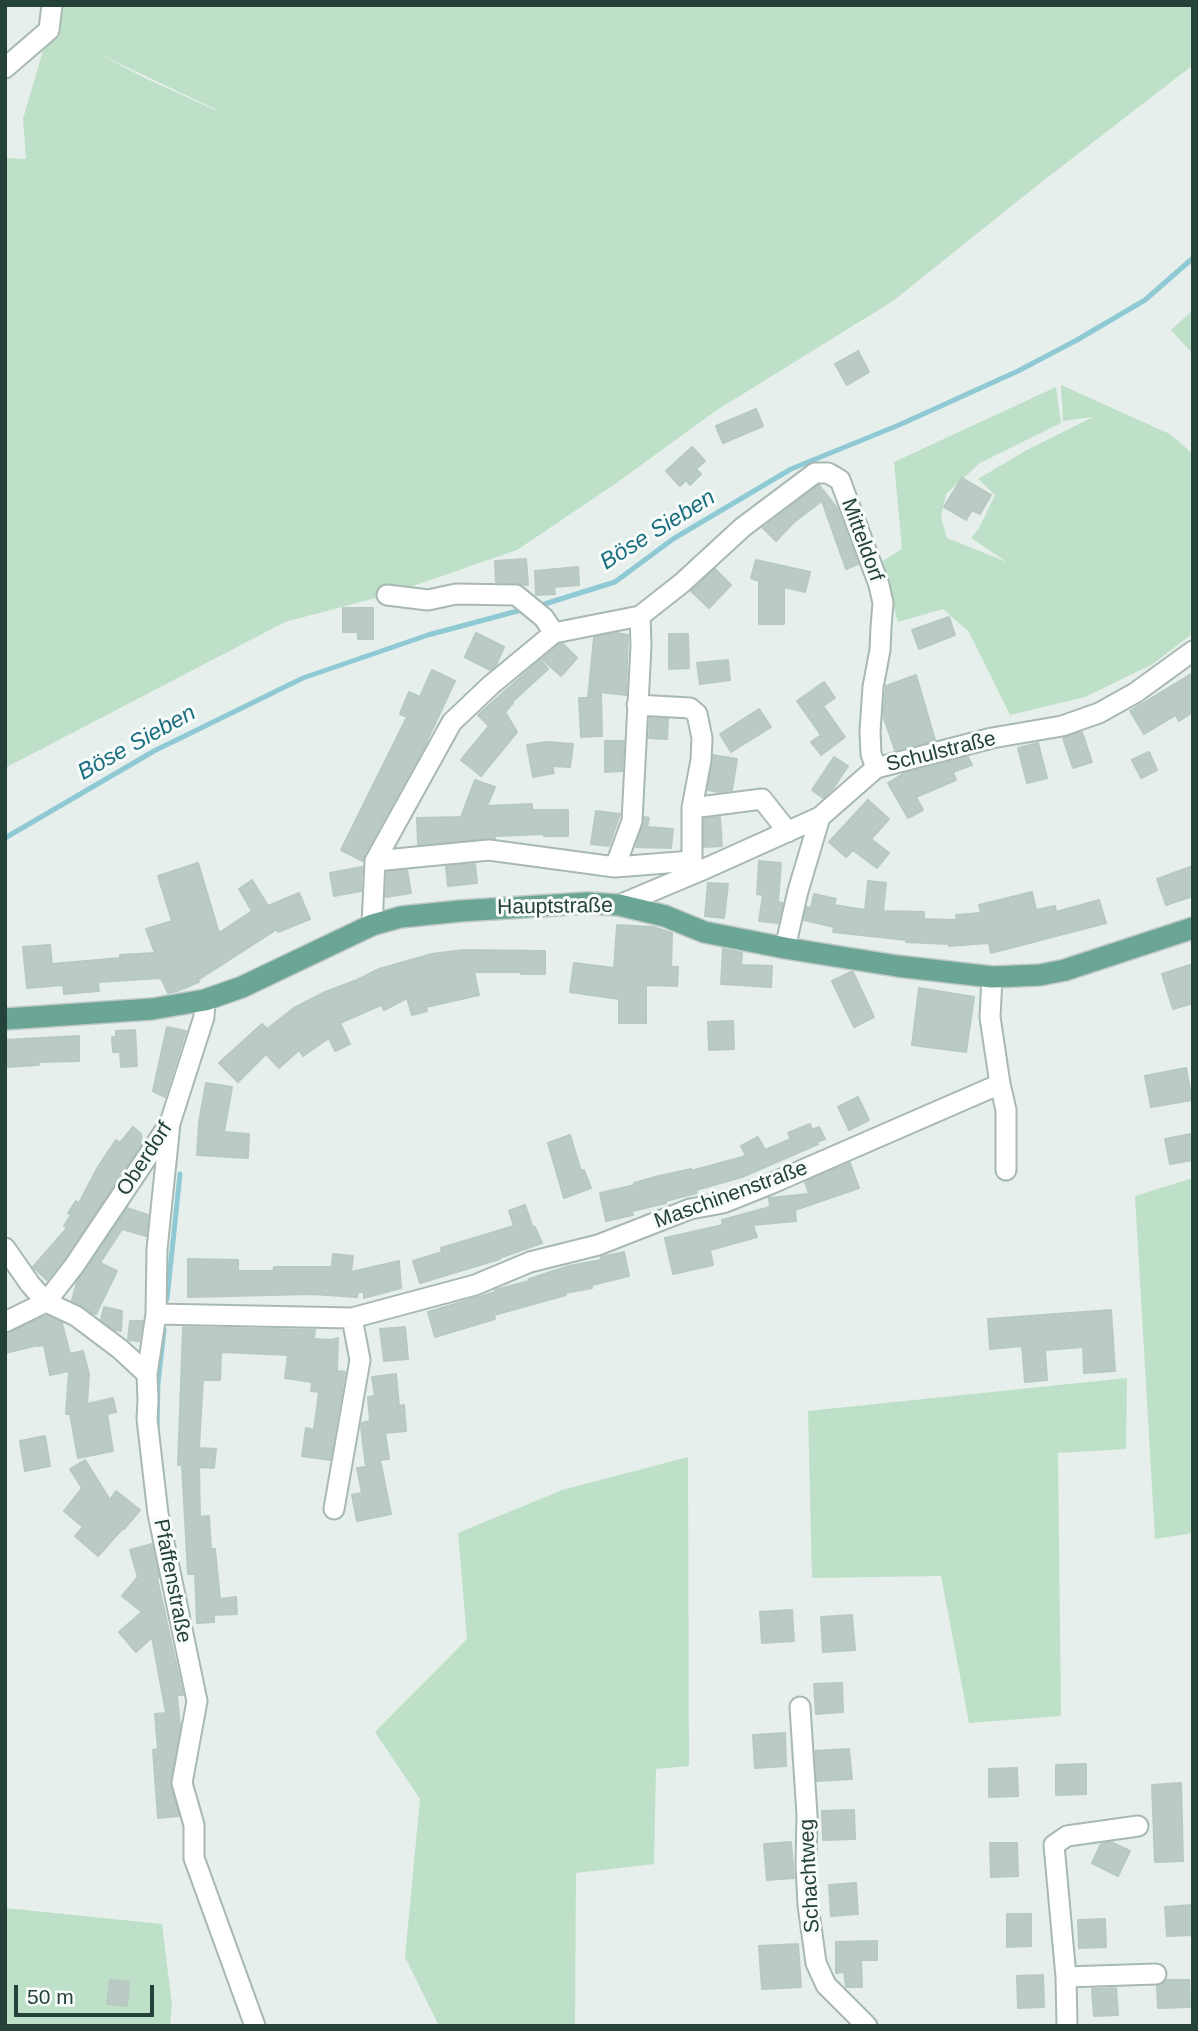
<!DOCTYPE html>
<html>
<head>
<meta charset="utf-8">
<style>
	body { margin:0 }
	#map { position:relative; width:1198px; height:2031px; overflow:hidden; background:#e6efeb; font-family:Arial,sans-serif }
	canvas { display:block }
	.frame { position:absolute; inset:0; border:7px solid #24423a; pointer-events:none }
	.scale { position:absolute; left:14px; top:1985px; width:140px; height:32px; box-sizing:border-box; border:4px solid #24423a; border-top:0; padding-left:9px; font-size:21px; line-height:24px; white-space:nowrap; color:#24423a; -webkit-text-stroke:5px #f7fbf9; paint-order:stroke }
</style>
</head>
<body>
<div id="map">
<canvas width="1198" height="2031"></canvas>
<div class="frame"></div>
<div class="scale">50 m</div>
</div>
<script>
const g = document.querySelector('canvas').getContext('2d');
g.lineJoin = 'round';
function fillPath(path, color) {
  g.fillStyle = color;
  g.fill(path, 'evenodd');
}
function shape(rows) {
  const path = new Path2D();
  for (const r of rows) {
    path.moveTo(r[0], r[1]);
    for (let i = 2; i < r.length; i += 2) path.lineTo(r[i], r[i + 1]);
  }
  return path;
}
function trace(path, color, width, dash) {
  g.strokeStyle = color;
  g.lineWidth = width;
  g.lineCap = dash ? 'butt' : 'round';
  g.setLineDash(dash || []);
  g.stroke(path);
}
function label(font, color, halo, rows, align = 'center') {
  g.font = font + ' Arial,sans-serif';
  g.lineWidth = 6;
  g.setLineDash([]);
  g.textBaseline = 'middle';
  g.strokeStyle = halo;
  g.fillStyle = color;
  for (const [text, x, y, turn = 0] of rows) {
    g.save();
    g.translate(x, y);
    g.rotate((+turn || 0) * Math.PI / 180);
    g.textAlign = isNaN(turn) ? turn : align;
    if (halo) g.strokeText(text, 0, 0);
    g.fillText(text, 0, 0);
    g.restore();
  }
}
const green = shape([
	[52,5,1193,5,1193,65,1039,184,893,301,717,410,615,484,517,550,387,595,285,622,5,768,5,158,26,159,23,119,49,30],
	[97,53,215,109,215,110,145,78],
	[1193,310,1193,354,1171,330],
	[1061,385,1170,434,1193,454,1193,633,1153,664,1085,697,1010,715,969,632,943,609,898,622,881,562,902,549,894,462,1056,387,1061,423,980,463,946,494,941,517,947,538,1007,562,971,538,979,528,995,495,978,479,1027,450,1093,417,1063,421],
	[1193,1178,1193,1533,1155,1539,1135,1196],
	[1127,1378,1126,1449,1058,1453,1061,1716,969,1723,941,1576,812,1578,808,1411],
	[688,1457,689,1766,656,1769,654,1864,576,1873,575,2026,439,2026,405,1957,420,1799,375,1732,467,1639,458,1533,562,1490],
	[5,1908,162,1924,172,2005,170,2026,5,2026]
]);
const stream = shape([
	[538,606,615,582,673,539,791,469,899,425,1018,371,1077,340,1145,300,1193,258],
	[5,838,154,751,303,678,428,635,525,609],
	[167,1299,180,1174],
	[157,1430,158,1383,164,1330]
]);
const building = shape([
	[858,351,869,372,847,385,835,364,858,351],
	[756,409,763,426,723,443,716,426,756,409],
	[692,447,705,461,696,469,701,474,690,485,686,480,680,486,666,471,692,447],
	[962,478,991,495,980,514,972,510,966,520,944,507,962,478],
	[819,485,837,508,858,564,846,569,822,501,794,522,776,541,763,528,819,485],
	[526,559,528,585,496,582,495,561,526,559],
	[756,560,810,572,805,592,784,587,784,624,759,624,759,581,751,578,756,560],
	[578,567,579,585,554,587,555,594,536,595,535,571,578,567],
	[715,569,731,585,709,608,691,591,715,569],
	[343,608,373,608,373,639,358,639,358,632,343,632,343,608],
	[949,617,955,635,919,649,912,630,949,617],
	[476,633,504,647,496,665,490,670,465,657,476,633],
	[617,633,628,635,626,695,601,692,602,736,581,737,579,698,588,698,594,637,617,633],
	[669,634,688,634,689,668,669,669,669,634],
	[559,644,563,644,577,658,561,676,542,659,559,644],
	[540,660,548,669,512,702,513,703,505,712,517,732,481,776,461,760,489,726,478,715,540,660],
	[728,660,730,680,700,684,697,663,728,660],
	[432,670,455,681,424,747,364,855,363,861,341,850,407,717,400,714,409,692,420,697,432,670],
	[1193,673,1193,712,1179,721,1176,715,1144,734,1130,711,1193,673],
	[916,675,935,740,895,750,883,716,886,686,916,675],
	[824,682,835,698,823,706,845,737,821,755,811,742,821,735,797,701,824,682],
	[759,709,771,727,731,752,720,734,759,709],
	[650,718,668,719,667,739,649,738,650,718],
	[1082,732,1092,762,1073,768,1063,738,1082,732],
	[605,741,624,741,622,771,605,772,605,741],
	[546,742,573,744,570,767,552,766,554,773,533,777,527,745,546,742],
	[1038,743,1047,778,1027,783,1018,748,1038,743],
	[1149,752,1157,770,1141,778,1132,760,1149,752],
	[713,755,737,759,732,790,718,792,708,790,713,755],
	[834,757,848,766,832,790,823,798,812,790,834,757],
	[968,757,972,765,953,772,956,780,916,797,923,810,908,818,888,783,903,774,968,757],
	[475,780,495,787,487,806,532,804,532,810,568,810,568,836,544,836,544,834,495,836,495,838,418,845,417,818,461,817,475,780],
	[868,800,889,819,871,839,889,853,877,868,853,850,846,857,829,842,868,800],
	[596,811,620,814,609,846,591,844,596,811],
	[644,817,649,818,647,827,673,829,671,848,636,847,644,817],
	[720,817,722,846,704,847,704,819,720,817],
	[759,861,781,863,778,902,783,903,778,923,759,921,763,895,757,894,759,861],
	[198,863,219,933,252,911,239,889,252,880,268,906,299,893,310,919,278,932,277,929,198,980,199,982,177,991,168,993,161,978,98,982,99,991,64,994,63,985,27,988,23,947,50,945,52,964,120,958,120,955,155,953,146,929,172,921,158,876,198,863],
	[475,864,477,883,448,886,446,866,475,864],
	[1193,866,1193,896,1166,905,1157,879,1193,866],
	[362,867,361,891,334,896,330,873,362,867],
	[407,870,411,893,386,897,387,872,407,870],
	[868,881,886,883,883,911,924,912,924,919,957,920,956,915,981,913,979,905,1032,892,1036,910,1055,906,1056,912,1099,900,1106,923,991,953,989,943,949,946,949,944,906,942,906,940,833,932,834,927,804,920,807,907,811,908,814,894,836,899,834,905,865,910,868,881],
	[708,883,728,884,724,918,705,916,708,883],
	[617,925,653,927,672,933,671,967,678,967,677,986,646,985,646,1023,619,1023,619,999,570,992,574,963,614,968,617,925],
	[723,949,742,953,741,965,772,966,771,987,721,984,723,949],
	[463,950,545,951,545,974,521,974,521,972,474,972,479,995,426,1007,427,1011,412,1015,407,998,384,1010,381,1005,340,1023,350,1044,335,1051,329,1038,303,1056,299,1050,279,1068,266,1054,238,1082,219,1063,262,1024,267,1029,294,1008,325,992,357,980,379,969,432,954,463,950],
	[1193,964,1193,1003,1173,1009,1162,974,1193,964],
	[851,972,853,972,874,1017,854,1027,832,981,851,972],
	[919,988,974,997,966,1052,912,1045,919,988],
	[733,1021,734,1049,709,1050,708,1022,733,1021],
	[167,1027,186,1031,165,1097,153,1091,167,1027],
	[135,1030,137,1066,121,1067,120,1052,113,1052,112,1037,116,1037,116,1031,135,1030],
	[79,1036,79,1061,38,1062,39,1065,5,1067,5,1040,79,1036],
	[1186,1068,1192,1100,1151,1107,1145,1076,1186,1068],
	[206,1083,232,1087,224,1132,249,1134,248,1158,197,1155,199,1122,206,1083],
	[858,1097,869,1120,849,1130,838,1107,858,1097],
	[810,1124,812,1130,819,1127,825,1139,817,1142,818,1144,742,1177,696,1190,697,1193,666,1201,666,1203,632,1211,633,1215,606,1221,600,1193,635,1185,634,1183,659,1176,691,1169,691,1171,746,1156,741,1146,758,1137,765,1150,791,1139,788,1133,810,1124],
	[133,1127,141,1134,142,1143,64,1259,47,1280,33,1267,67,1228,64,1226,71,1215,68,1213,76,1201,79,1203,98,1167,116,1140,120,1143,133,1127],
	[1191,1134,1193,1143,1193,1160,1170,1164,1165,1139,1191,1134],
	[570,1135,581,1171,584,1170,591,1188,564,1198,548,1143,570,1135],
	[850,1163,859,1188,795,1210,796,1221,753,1225,757,1237,710,1250,713,1265,673,1274,665,1238,723,1225,722,1220,770,1207,769,1198,809,1194,805,1182,850,1163],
	[525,1205,533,1228,535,1227,542,1243,499,1258,500,1259,420,1283,413,1261,442,1252,441,1248,514,1226,509,1211,525,1205],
	[127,1208,148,1215,146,1236,122,1229,100,1263,117,1271,96,1314,92,1313,72,1300,77,1282,127,1208],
	[624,1252,629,1276,592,1285,592,1288,565,1293,566,1295,494,1315,495,1319,435,1337,428,1312,495,1292,495,1290,529,1281,529,1279,569,1266,601,1260,601,1257,624,1252],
	[333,1254,353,1256,351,1272,399,1261,401,1288,364,1298,364,1292,358,1292,357,1297,312,1294,188,1297,188,1259,238,1260,238,1271,273,1271,274,1267,332,1267,333,1254],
	[104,1307,122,1311,121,1331,115,1330,101,1320,104,1307],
	[1111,1310,1115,1371,1084,1373,1083,1347,1045,1350,1047,1380,1025,1382,1022,1346,990,1349,988,1319,1111,1310],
	[46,1316,62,1323,70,1354,83,1351,89,1374,87,1404,113,1398,116,1412,107,1414,113,1451,78,1458,70,1414,66,1414,69,1371,50,1375,44,1345,38,1346,38,1345,5,1353,5,1334,46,1316],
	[130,1321,143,1321,139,1341,128,1340,130,1321],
	[183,1327,315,1330,314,1339,331,1340,338,1338,337,1371,345,1372,330,1460,302,1456,306,1428,314,1430,319,1392,311,1391,312,1382,285,1378,288,1355,221,1352,220,1380,203,1380,199,1448,216,1449,214,1468,199,1467,200,1517,209,1516,211,1549,215,1549,220,1599,236,1597,237,1614,214,1615,214,1622,197,1623,195,1574,188,1574,182,1465,178,1465,183,1327],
	[405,1327,408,1359,384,1361,380,1329,405,1327],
	[396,1374,399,1406,404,1405,406,1431,385,1433,389,1459,380,1460,391,1514,357,1521,352,1495,362,1493,357,1468,366,1467,361,1427,362,1423,370,1421,368,1397,375,1396,372,1377,396,1374],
	[45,1436,50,1466,25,1471,20,1441,45,1436],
	[85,1460,110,1500,116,1491,140,1510,124,1529,124,1527,98,1556,75,1536,83,1527,64,1511,82,1488,70,1469,85,1460],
	[152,1544,159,1578,157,1578,183,1695,177,1695,180,1726,170,1781,179,1816,158,1818,153,1750,158,1749,155,1714,166,1713,152,1637,136,1652,119,1632,142,1612,122,1596,138,1577,130,1550,152,1544],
	[792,1610,794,1641,762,1643,760,1612,792,1610],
	[852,1615,855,1650,823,1652,821,1617,852,1615],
	[842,1683,843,1712,816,1714,814,1684,842,1683],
	[785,1733,786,1766,755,1768,753,1735,785,1733],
	[849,1749,852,1779,817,1781,815,1751,849,1749],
	[1086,1764,1086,1794,1056,1795,1056,1765,1086,1764],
	[1017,1768,1018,1796,989,1797,989,1769,1017,1768],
	[1181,1783,1183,1861,1155,1862,1152,1785,1181,1783],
	[854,1810,855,1839,823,1840,822,1811,854,1810],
	[791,1842,794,1878,767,1880,764,1844,791,1842],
	[1111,1842,1130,1851,1118,1876,1092,1863,1101,1844,1111,1842],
	[990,1843,1017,1843,1018,1876,991,1877,990,1843],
	[856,1883,858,1914,831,1916,829,1885,856,1883],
	[1193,1905,1193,1935,1167,1936,1165,1907,1193,1905],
	[1007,1914,1031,1914,1031,1946,1007,1947,1007,1914],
	[1105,1919,1106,1947,1079,1948,1078,1920,1105,1919],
	[877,1941,877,1960,861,1960,862,1987,846,1987,844,1972,836,1973,836,1942,877,1941],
	[798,1944,801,1987,762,1989,759,1946,798,1944],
	[1043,1975,1044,2007,1018,2008,1017,1976,1043,1975],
	[110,1980,129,1982,127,2006,107,2004,110,1980],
	[1167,1980,1189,1980,1190,2007,1158,2008,1157,1986,1167,1980],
	[1116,1988,1118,2015,1094,2016,1092,1989,1116,1988]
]);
const minor = shape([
	[5,68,49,30,52,5],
	[387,595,428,600,456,594,516,595,544,618,554,633],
	[692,808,762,799,788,832],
	[375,861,489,850,615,867,692,861,692,808,701,760,702,738,697,714,690,708,637,705],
	[615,867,632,821,641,646,640,616],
	[619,905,700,871,820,817,876,768,992,738,1062,726,1099,713,1135,693,1193,651],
	[372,925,375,861,452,722,491,685,554,633,640,616,682,583,743,527,815,473,828,473,840,480,879,585,883,603,881,627,880,650,873,687,870,731,871,754,876,768],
	[785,948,798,891,820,817],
	[1000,1084,1006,1110,1006,1170],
	[170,1123,157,1249,156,1314,147,1374,148,1400,147,1419,158,1514,197,1701,182,1783,194,1825,194,1858,255,2026],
	[5,1248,30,1284,46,1302,76,1316,120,1349,147,1374],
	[156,1314,352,1318,475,1285,530,1262,598,1245,690,1209,723,1203,768,1185,1000,1084,990,1017,992,977],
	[5,1322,46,1302,74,1266,170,1123,204,1017,205,1000],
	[334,1509,360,1360,352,1318],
	[800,1707,807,1815,806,1865,808,1905,816,1963,826,1985,867,2026],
	[1066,1977,1156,1974],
	[1067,2026,1066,1977,1054,1845,1067,1836,1138,1826]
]);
const major = shape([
	[5,1019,152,1009,205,1000,242,987,372,925,401,917,460,911,587,903,619,905,665,916,704,932,785,948,897,966,992,977,1040,975,1065,970,1193,928]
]);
const streetNames = [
	["Mitteldorf",862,540,70],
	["Schulstraße",941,752,-14],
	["Hauptstraße",555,907,-1],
	["Oberdorf",145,1159,-57],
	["Maschinenstraße",731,1195,-20],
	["Pfaffenstraße",172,1581,79],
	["Schachtweg",810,1876,-93]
];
const waterNames = [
	["Böse Sieben",658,530,-32],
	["Böse Sieben",137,743,-29]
];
fillPath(green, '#bfe0c8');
trace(stream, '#8ec9d4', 5);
fillPath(building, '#bbcac4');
trace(building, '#b8c9c2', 2);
trace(minor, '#a8b8b2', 23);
trace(major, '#c2cac8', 24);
trace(minor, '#fff', 19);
trace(major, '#6aa596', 21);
label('21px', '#24423a', '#f7fbf9', streetNames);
label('italic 23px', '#1c6f80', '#f7fbf9', waterNames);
</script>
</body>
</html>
